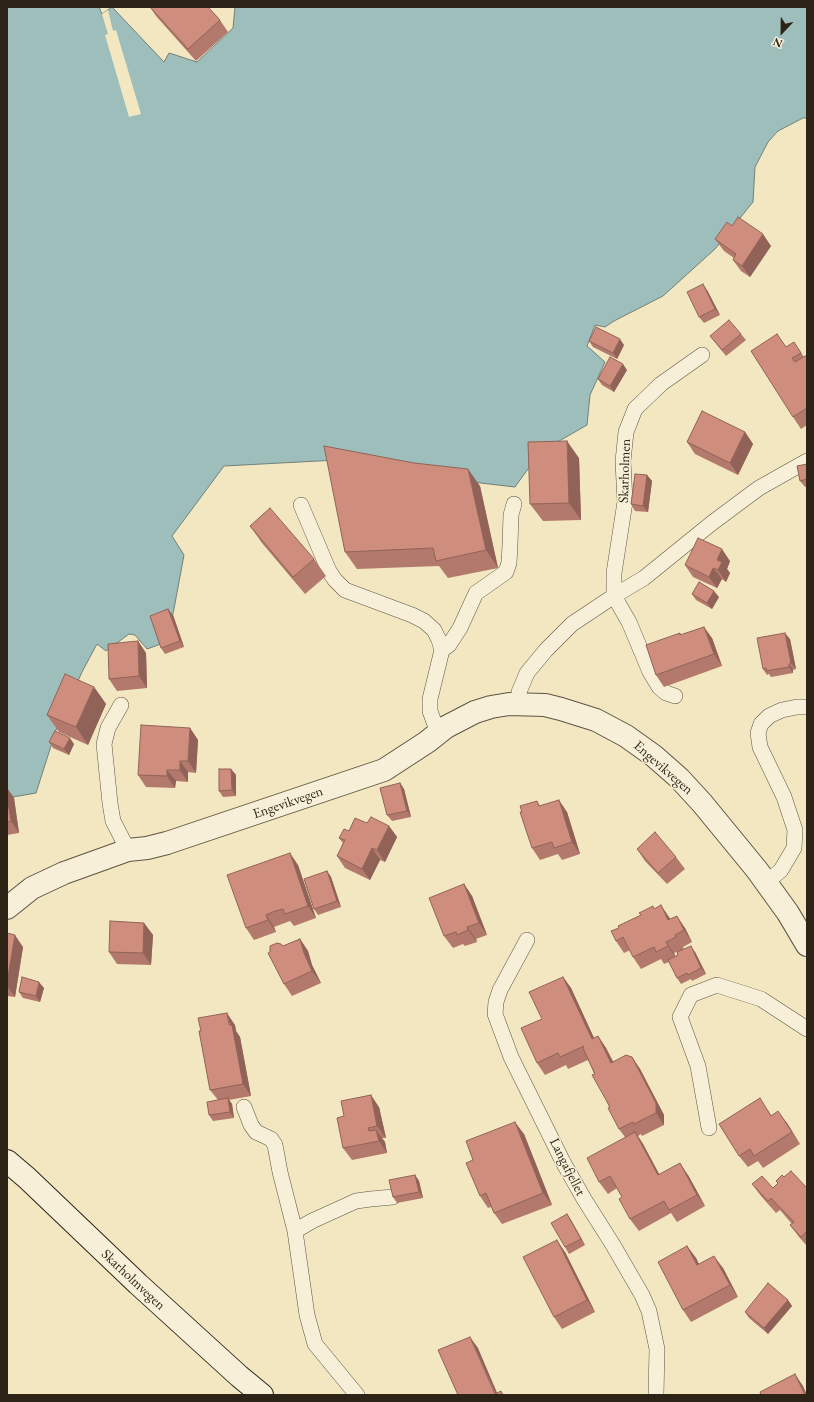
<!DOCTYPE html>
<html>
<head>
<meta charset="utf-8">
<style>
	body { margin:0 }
	#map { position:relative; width:814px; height:1402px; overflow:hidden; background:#f2e7c1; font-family:"EB Garamond",serif }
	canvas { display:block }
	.frame { position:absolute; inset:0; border:8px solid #2e2317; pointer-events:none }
	.north { position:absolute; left:762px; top:12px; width:40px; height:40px; -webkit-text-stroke:3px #f7efd7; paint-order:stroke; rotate:202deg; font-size:11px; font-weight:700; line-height:16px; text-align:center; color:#2e2317 }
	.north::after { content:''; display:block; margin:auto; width:14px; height:18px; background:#2e2317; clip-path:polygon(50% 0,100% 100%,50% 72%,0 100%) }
</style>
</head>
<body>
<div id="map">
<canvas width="814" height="1402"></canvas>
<div class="frame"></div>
<div class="north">N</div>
</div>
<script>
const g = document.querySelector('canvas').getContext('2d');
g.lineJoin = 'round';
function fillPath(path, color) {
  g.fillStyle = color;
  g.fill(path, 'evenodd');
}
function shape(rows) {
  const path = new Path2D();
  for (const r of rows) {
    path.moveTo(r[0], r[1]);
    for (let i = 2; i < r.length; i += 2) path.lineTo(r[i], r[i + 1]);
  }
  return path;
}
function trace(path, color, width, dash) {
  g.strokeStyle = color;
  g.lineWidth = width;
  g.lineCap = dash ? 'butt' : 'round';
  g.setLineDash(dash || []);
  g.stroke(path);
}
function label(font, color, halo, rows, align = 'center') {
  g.font = font + ' "EB Garamond",serif';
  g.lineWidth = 3;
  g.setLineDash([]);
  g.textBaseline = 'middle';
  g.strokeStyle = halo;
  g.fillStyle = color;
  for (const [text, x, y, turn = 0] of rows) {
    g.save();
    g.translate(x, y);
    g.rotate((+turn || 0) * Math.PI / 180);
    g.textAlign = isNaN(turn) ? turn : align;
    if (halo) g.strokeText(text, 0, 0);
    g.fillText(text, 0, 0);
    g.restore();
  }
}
const water = shape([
	[7,7,99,7,102,14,112,7,164,62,169,53,197,62,233,28,235,7,807,7,807,118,803,118,778,131,768,142,755,167,753,202,715,249,663,296,614,321,605,327,595,325,587,346,605,362,590,395,587,425,554,444,543,448,515,487,438,478,337,460,224,466,172,536,184,555,173,614,161,644,147,649,135,635,129,634,106,651,97,644,83,670,58,724,36,793,7,798,7,7]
]);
const pier = shape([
	[108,10,113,31,116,30,141,114,129,117,105,35,108,34,102,14]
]);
const lane = shape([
	[301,505,329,571,335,580,345,590,412,615,424,621,434,630,439,640,442,650,430,699,430,711,438,733],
	[442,650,449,645,460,628,476,593,506,572,509,563,510,545,511,515,514,504],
	[675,696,666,693,659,687,650,672,629,622,614,596,614,573,625,502,623,461,626,432,635,409,661,384,702,355],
	[519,704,519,692,527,673,546,650,572,624,614,596,644,578,712,523,759,488,807,461],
	[121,705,108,728,104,744,110,803,113,821,128,850],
	[766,883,781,870,794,848,795,830,784,797,760,747,758,733,761,724,769,716,782,710,797,707,807,707],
	[527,940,500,990,496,1002,495,1014,511,1057,563,1162,584,1199,613,1245,642,1295,649,1311,657,1349,656,1395],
	[244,1107,251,1125,256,1132,271,1139,275,1145,280,1172,295,1231,307,1315,315,1344,357,1395],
	[709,1128,698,1066,680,1017,691,995,717,985,761,999,807,1029],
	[295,1231,312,1221,356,1201,371,1199,393,1197]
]);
const street = shape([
	[7,908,32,888,64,873,128,850,147,848,167,843,384,770,427,742,446,727,475,712,491,707,509,704,545,705,561,709,596,720,626,736,654,756,679,778,702,803,757,870,788,913,807,945]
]);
const secondary = shape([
	[7,1161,27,1178,138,1284,239,1376,262,1395]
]);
const wall = shape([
	[150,7,208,7,220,20,228,32,196,61,156,16],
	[732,226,771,246,750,277,741,271,733,260,734,258,724,251,715,239],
	[707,290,720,315,704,323,699,317],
	[741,334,746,340,726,356,710,336],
	[589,341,624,345,617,359,593,347],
	[794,342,804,357,807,355,807,425,801,429,793,417,786,347],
	[627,370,614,392,602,385,598,379],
	[745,432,753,444,738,475,695,454,687,442],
	[579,458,581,520,543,521,530,504],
	[807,464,807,486,805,487,800,481],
	[647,475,652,481,648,512,635,511,631,504],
	[480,486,498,568,448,578,439,566,357,569,345,552],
	[250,526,314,559,326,576,305,594,262,543],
	[730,561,727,569,730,573,726,582,722,579,717,588,693,577,685,565],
	[692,594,719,597,712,609,696,600],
	[173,615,184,647,165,654,161,648],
	[680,633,681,635,712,638,722,666,664,687,656,675],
	[790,639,796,669,793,670,793,673,771,677,769,674,767,675,763,669],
	[138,641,146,653,147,688,117,691,109,679],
	[94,687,106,704,88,745,59,732,47,715],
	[190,728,198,740,196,773,188,772,188,782,176,781,175,788,146,787,138,775],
	[49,742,74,744,69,755,53,748],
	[231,769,236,775,236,796,223,797,219,791],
	[400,783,404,789,411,817,392,821,387,815],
	[7,788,14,798,19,833,7,835],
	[537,801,540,806,567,812,580,854,562,860,558,854,540,860,532,848],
	[389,826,397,837,385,862,380,860,370,880,345,868,337,856,343,843,339,838,349,831],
	[637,849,676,857,685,869,667,884,645,861],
	[298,865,316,918,294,926,290,921,274,927,276,932,254,940,246,928],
	[327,871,331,877,341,907,318,915,314,909],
	[464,884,472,896,487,935,476,939,477,942,465,946,463,944,453,948,444,936],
	[654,909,669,917,670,919,685,928,692,942,683,947,684,949,674,953,675,956,695,952,706,974,692,981,691,979,681,984,677,978,669,962,664,964,661,959,641,969,633,957,630,950,624,953,616,941,619,928],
	[144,923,153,935,151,965,117,964,109,952],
	[7,933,23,947,15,997,7,996],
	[300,939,308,951,312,965,321,983,292,996,284,984,283,946],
	[563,977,571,988,594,1038,598,1036,606,1048,613,1062,632,1057,640,1069,664,1115,664,1125,642,1136,641,1134,638,1136,643,1144,659,1174,688,1175,705,1206,677,1222,671,1213,639,1231,630,1219,622,1197,617,1188,608,1194,599,1182,625,1137,619,1129,588,1060,568,1069,566,1065,545,1075,537,1063,542,1019],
	[44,988,40,1002,23,998,19,992],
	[235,1025,236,1031,240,1037,251,1096,229,1100,232,1104,234,1118,213,1121,209,1115,218,1100,210,1090],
	[379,1107,386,1138,382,1138,385,1142,387,1153,352,1160,343,1148],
	[768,1110,771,1116,787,1123,800,1144,763,1168,758,1161,748,1167,739,1156],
	[524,1134,552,1205,502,1224,494,1213,491,1207,488,1208,480,1196,473,1160],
	[415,1175,419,1181,423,1198,397,1203,393,1197],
	[784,1177,807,1188,807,1246,799,1237,790,1225,792,1224,780,1210,776,1213,761,1196,752,1184,773,1188,778,1183,776,1181],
	[567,1214,571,1220,585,1245,569,1254,565,1247],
	[687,1246,696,1258,699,1264,723,1268,738,1297,691,1322,683,1310],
	[565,1252,595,1312,562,1329,554,1317],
	[788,1300,792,1306,768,1334,749,1318,745,1312]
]);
const shadedWall = shape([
	[763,234,771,246,750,277,742,266],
	[703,284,707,290,720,315,715,309],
	[620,339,624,345,617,359,613,353],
	[623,364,627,370,614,392,610,386],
	[745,432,753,444,738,475,730,463],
	[567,441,579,458,581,520,569,503],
	[468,469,480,486,498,568,486,550],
	[647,475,652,481,648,512,643,506],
	[722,549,730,561,727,569,730,573,726,582,718,570,717,560],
	[713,568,722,579,717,588,709,577],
	[714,591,719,597,712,609,707,603],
	[168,609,173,615,184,647,180,641],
	[704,627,712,638,722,666,714,654],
	[785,633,790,639,796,669,791,663],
	[138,641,146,653,147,688,139,676],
	[789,664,793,670,793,673,789,667],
	[94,687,106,704,88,745,76,727],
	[190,728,198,740,196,773,188,761],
	[70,738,74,744,69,755,64,749],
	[180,761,188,772,188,782,180,770],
	[231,769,236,775,236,796,232,790],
	[167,770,176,781,175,788,167,776],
	[400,783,404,789,411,817,407,811],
	[7,788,14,798,19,833,11,821,7,798],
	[559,800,567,812,580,854,572,842],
	[389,826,397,837,385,862,377,850],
	[372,848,380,860,370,880,362,869],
	[290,853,298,865,316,918,308,906],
	[327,871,331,877,341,907,337,901],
	[464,884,472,896,487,935,479,923],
	[661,905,669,917,676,932,668,920],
	[266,915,274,927,276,932,268,920],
	[677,916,685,928,692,942,684,930],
	[144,923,153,935,151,965,143,953],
	[467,927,476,939,477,942,468,930],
	[15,935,23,947,15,997,7,986,7,983],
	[300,939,308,951,312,965,321,983,312,971,304,953],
	[666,942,674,953,676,958,668,946],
	[691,946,695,952,706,974,701,968],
	[563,977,571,988,600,1051,592,1039],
	[39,982,44,988,40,1002,36,996],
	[227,1013,235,1025,236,1031,240,1037,251,1096,243,1084],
	[598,1036,606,1048,620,1075,611,1063],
	[632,1057,640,1069,664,1115,664,1125,656,1113],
	[371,1095,379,1107,386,1138,377,1126],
	[228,1098,232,1104,234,1118,230,1112],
	[778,1111,787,1123,800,1144],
	[515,1122,524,1134,552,1205,543,1193],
	[376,1130,385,1142,387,1153,379,1141],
	[635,1132,643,1144,666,1187,658,1175],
	[680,1163,688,1175,705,1206,697,1195],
	[415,1175,419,1181,423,1198,419,1192],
	[567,1214,571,1220,585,1245,581,1239],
	[557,1240,565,1252,595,1312,587,1300],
	[687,1246,696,1258,705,1277,697,1265],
	[714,1256,723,1268,738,1297,730,1285],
	[788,1300,792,1306,768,1334,764,1328],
	[470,1337,478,1348,498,1395,496,1395],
	[795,1374,803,1386,807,1395,805,1395]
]);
const building = shape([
	[150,7,208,7,220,20,188,49,150,7],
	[738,217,763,234,742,266,733,260,736,254,715,239,727,222,732,226,738,217],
	[703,284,715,309,699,317,687,292,703,284],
	[729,320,741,334,722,350,710,336,729,320],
	[596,327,620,339,613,353,589,341,596,327],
	[777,334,786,347,794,342,801,353,792,358,795,362,807,355,807,408,793,417,751,351,777,334],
	[610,357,623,364,610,386,598,379,610,357],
	[702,411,745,432,730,463,687,442,702,411],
	[567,441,569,503,530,504,528,442,567,441],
	[324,446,414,463,468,469,486,550,436,561,433,548,345,552,324,446],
	[807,464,807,479,800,481,797,466,807,464],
	[635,474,647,475,643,506,631,504,635,474],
	[270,508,314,559,293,577,250,526,270,508],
	[698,538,722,549,717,560,722,562,718,570,713,568,709,577,685,565,698,538],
	[699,582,714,591,707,603,692,594,699,582],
	[168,609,180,641,161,648,150,616,168,609],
	[704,627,714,654,656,675,646,645,680,633,680,635,704,627],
	[785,633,791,663,789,664,789,667,766,671,766,668,763,669,757,638,785,633],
	[138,641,139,676,109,679,108,644,138,641],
	[65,674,94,687,76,727,47,715,65,674],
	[141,725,190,728,188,761,180,761,180,770,167,770,167,776,138,775,141,725],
	[55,731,70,738,64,749,49,742,55,731],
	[219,769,231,769,232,790,219,791,219,769],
	[400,783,407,811,387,815,380,788,400,783],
	[7,796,11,821,7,822,7,796],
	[559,800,572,842,554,848,552,842,532,848,520,812,522,812,520,806,537,801,539,806,559,800],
	[371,817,389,826,377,850,372,848,362,869,337,856,345,840,339,838,344,829,349,831,355,818,367,823,371,817],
	[655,832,676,857,658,873,637,849,655,832],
	[290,853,308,906,285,914,283,909,275,911,266,915,268,920,246,928,227,875,290,853],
	[327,871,337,901,314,909,304,879,327,871],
	[464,884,479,923,467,927,468,930,457,935,456,932,444,936,429,898,464,884],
	[661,905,668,920,677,916,684,930,675,935,676,937,666,942,668,946,656,952,654,947,633,957,623,937,616,941,611,931,619,928,618,926,641,915,639,913,653,906,654,909,661,905],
	[110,921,144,923,143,953,109,952,110,921],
	[7,933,15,935,7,983,7,933],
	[300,939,304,953,312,971,284,984,268,953,270,952,270,946,277,943,281,944,283,946,300,939],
	[691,946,701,968,688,975,687,973,677,978,668,960,678,955,677,952,691,946],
	[22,977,39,982,36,996,19,992,22,977],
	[563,977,592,1039,598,1036,611,1063,626,1055,632,1057,656,1103,656,1113,634,1124,633,1122,619,1129,608,1108,610,1107,592,1075,595,1074,583,1048,584,1046,560,1057,558,1053,537,1063,521,1028,542,1019,529,992,563,977],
	[227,1013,229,1025,232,1025,243,1084,210,1090,199,1031,201,1031,198,1018,227,1013],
	[371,1095,377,1126,368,1128,369,1131,376,1130,379,1141,343,1148,337,1118,344,1116,341,1101,371,1095],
	[228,1098,230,1112,209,1115,207,1102,228,1098],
	[760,1098,771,1116,778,1111,792,1132,754,1156,750,1149,739,1156,719,1124,760,1098],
	[515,1122,543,1193,494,1213,486,1193,480,1196,466,1163,473,1160,466,1141,515,1122],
	[635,1132,658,1175,680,1163,697,1195,669,1210,664,1201,630,1219,619,1199,622,1197,610,1176,599,1182,587,1158,635,1132],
	[791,1171,807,1188,807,1231,801,1237,790,1225,794,1222,771,1198,768,1201,752,1184,762,1176,773,1188,778,1183,776,1181,782,1175,784,1177,791,1171],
	[415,1175,419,1192,393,1197,389,1180,415,1175],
	[567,1214,581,1239,565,1247,551,1223,567,1214],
	[557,1240,587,1300,554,1317,523,1257,557,1240],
	[687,1246,697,1265,714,1256,730,1285,683,1310,658,1262,687,1246],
	[768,1283,788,1300,764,1328,745,1312,768,1283],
	[470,1337,495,1394,501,1391,503,1395,458,1395,438,1350,470,1337],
	[795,1374,805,1395,761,1395,760,1392,795,1374]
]);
const streetNames = [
	["Skarholmen",625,471,-88],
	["Engevikvegen",663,768,41],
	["Engevikvegen",288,803,-19],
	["Langafjellet",567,1167,63],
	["Skarholmvegen",133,1280,43]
];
fillPath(water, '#9dbeba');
trace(water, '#718079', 1);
fillPath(pier, '#f2e7c1');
trace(lane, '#5f5442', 16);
trace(street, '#5f5442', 24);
trace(secondary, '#2e2317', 24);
trace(lane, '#f7efd7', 15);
trace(street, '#f7efd7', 22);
trace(secondary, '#f7efd7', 22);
fillPath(wall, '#b2796c');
fillPath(shadedWall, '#916358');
fillPath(building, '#cf8d7d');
trace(building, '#916358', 1);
label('14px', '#2e2317', '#f7efd7', streetNames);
</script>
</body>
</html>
